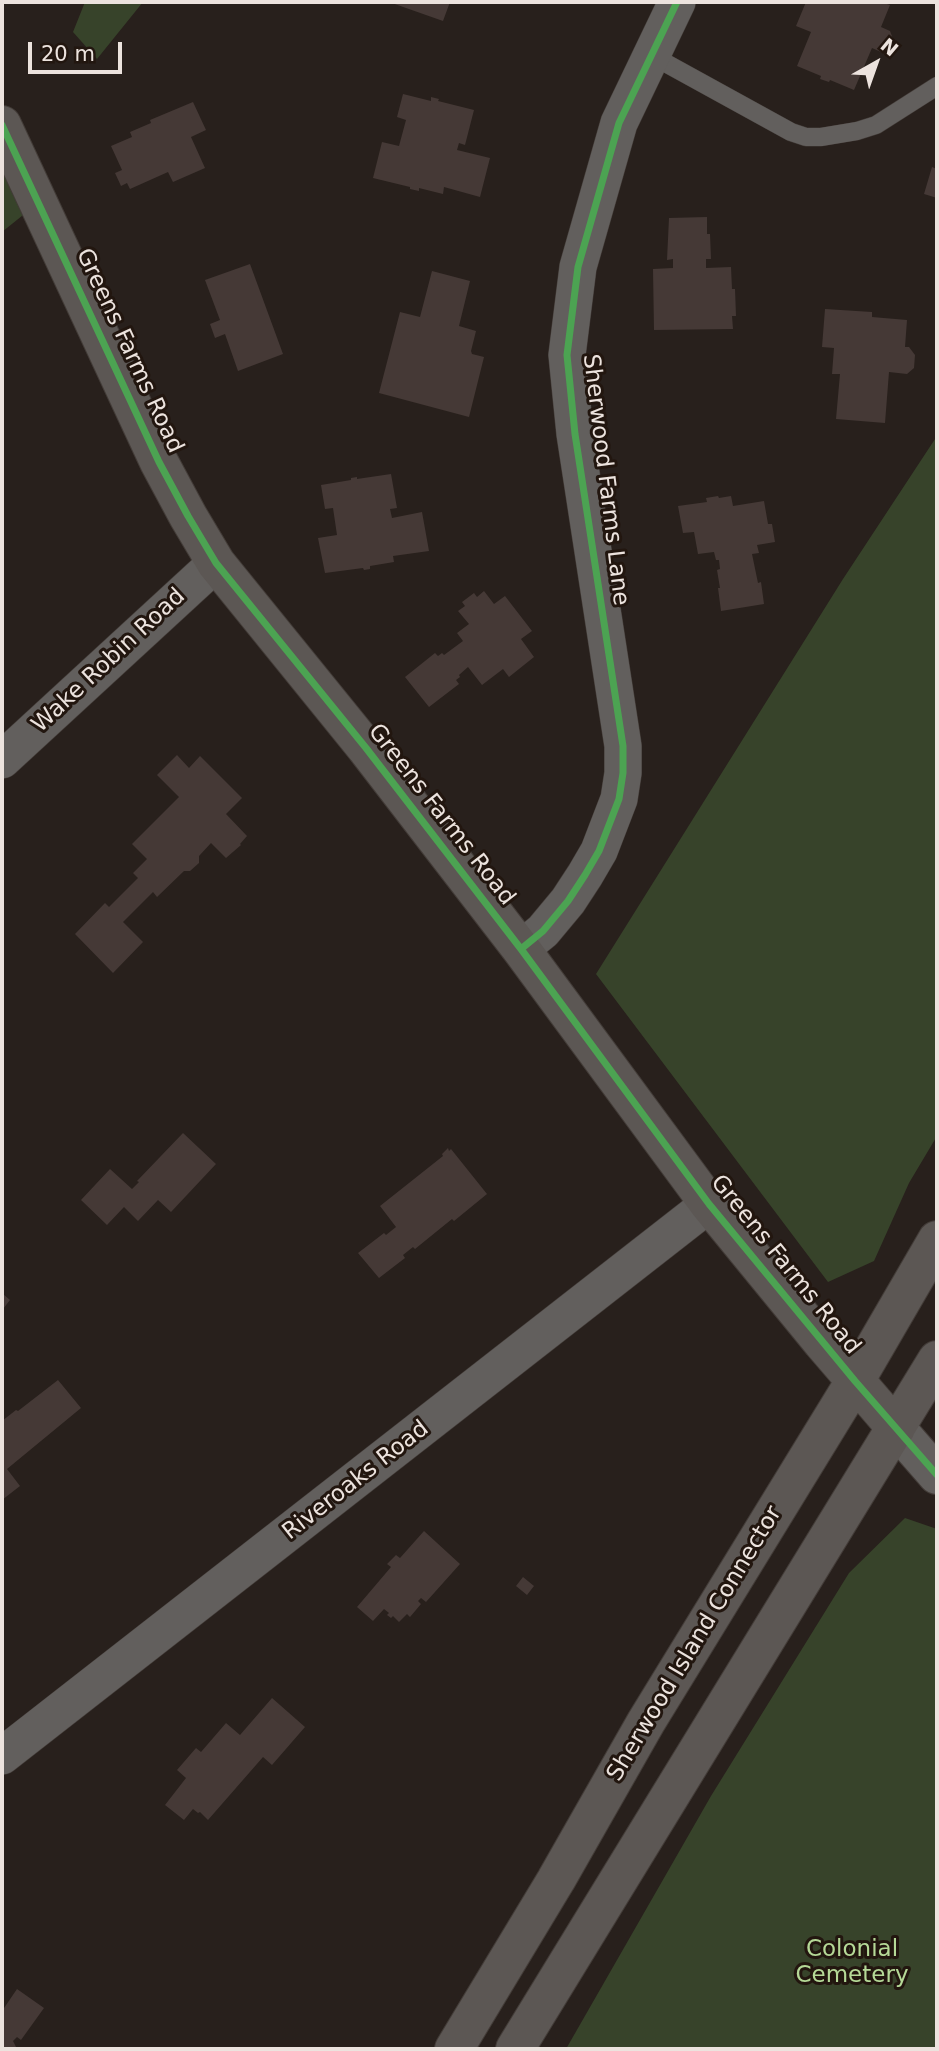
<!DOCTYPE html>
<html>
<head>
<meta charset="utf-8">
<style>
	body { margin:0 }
	#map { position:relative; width:939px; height:2051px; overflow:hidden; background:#28201c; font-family:"DejaVu Sans",sans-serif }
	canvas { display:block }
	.frame { position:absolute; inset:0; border:4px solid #ece3de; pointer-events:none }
	.north { position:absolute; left:841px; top:28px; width:70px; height:70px; -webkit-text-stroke:5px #22160f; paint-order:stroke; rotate:40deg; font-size:19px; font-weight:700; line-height:28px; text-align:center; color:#ece3de }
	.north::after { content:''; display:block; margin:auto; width:24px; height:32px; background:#ece3de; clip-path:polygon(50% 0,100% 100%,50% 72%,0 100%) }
	.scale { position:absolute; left:28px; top:42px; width:94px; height:32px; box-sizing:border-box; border:4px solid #ece3de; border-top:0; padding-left:9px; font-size:21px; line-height:24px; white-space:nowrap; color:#ece3de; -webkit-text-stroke:5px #22160f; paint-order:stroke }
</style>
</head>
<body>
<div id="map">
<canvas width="939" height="2051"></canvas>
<div class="frame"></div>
<div class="north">N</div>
<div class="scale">20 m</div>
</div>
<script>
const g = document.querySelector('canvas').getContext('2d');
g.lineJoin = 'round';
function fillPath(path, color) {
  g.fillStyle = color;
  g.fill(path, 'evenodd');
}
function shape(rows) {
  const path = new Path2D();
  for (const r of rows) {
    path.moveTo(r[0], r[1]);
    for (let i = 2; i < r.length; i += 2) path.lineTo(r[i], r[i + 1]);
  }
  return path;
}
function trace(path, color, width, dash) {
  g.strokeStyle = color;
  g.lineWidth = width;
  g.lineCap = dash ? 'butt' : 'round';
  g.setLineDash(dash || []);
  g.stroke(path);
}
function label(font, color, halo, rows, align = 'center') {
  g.font = font + ' "DejaVu Sans",sans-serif';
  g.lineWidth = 6;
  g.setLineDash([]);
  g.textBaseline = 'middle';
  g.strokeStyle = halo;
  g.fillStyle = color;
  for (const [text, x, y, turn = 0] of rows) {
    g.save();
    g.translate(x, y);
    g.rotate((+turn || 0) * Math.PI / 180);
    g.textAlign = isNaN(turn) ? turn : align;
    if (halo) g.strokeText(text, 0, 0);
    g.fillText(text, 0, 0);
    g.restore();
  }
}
const green = shape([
	[85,2,143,2,97,59,73,32],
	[2,125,38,203,2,232],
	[937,436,937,1136,909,1183,874,1261,828,1282,596,974,843,579],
	[905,1518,937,1529,937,2049,566,2049,711,1796,849,1573]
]);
const building = shape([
	[389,2,450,2,443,21],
	[806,2,881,2,890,5,881,27,890,31,893,39,889,48,881,52,872,48,854,90,830,80,829,82,820,79,821,76,797,66,811,32,796,26],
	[403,94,431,101,431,97,439,99,438,101,474,110,465,145,459,143,457,150,490,158,480,197,444,187,443,194,419,188,419,191,410,189,410,187,373,178,382,142,399,146,406,120,397,117],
	[193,102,206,130,191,137,205,168,173,182,168,172,130,189,127,183,121,186,115,173,122,170,111,146,132,137,130,132,151,123,150,120],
	[932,167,937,169,937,198,924,194],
	[707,217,707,234,710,234,711,259,706,259,706,268,731,267,732,289,735,289,736,316,732,316,733,329,654,330,653,269,673,268,673,259,667,260,669,218],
	[250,264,283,354,238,371,225,334,215,338,210,324,220,320,205,280],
	[432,271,470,281,459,326,476,331,471,351,472,354,484,357,469,417,379,393,400,312,420,317],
	[825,309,872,312,872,317,907,320,905,347,909,347,915,355,914,368,907,374,889,372,885,423,836,419,840,374,832,374,834,348,822,347],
	[391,474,397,508,390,509,392,518,422,512,429,551,393,556,394,562,370,566,370,569,364,570,363,568,325,573,318,538,337,535,333,508,325,509,321,485,351,480,351,478,357,477,357,479],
	[718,496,719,498,731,496,733,506,764,501,768,524,772,524,775,542,757,545,759,553,752,554,758,583,761,582,764,604,721,611,718,588,720,588,717,570,720,569,719,560,716,560,714,552,698,554,694,532,683,533,678,506,707,502,706,498],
	[484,591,494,604,505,596,532,631,521,639,534,657,509,677,503,669,482,685,468,667,459,675,460,677,456,680,459,684,429,707,405,677,435,653,438,656,442,653,444,655,463,641,457,633,469,624,458,611,465,606,462,602,474,593,477,597],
	[177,755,189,768,200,756,242,798,226,814,247,836,240,844,241,845,226,858,211,843,199,856,199,863,190,871,184,871,157,897,153,892,123,922,143,942,113,973,75,934,105,903,109,907,138,878,133,873,147,859,132,844,179,797,157,775],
	[183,1133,216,1164,171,1212,158,1200,138,1221,124,1207,107,1225,81,1200,110,1169,132,1189,139,1182,137,1181],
	[448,1148,449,1151,451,1149,487,1194,454,1221,452,1219,415,1249,413,1247,403,1255,405,1258,379,1278,358,1253,384,1233,386,1235,396,1227,380,1206,443,1156,442,1154],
	[3,1294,10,1300,3,1309,2,1308],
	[58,1380,81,1408,7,1469,20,1486,2,1500,2,1421,16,1410,18,1411],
	[424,1531,460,1564,426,1602,421,1598,418,1601,421,1604,410,1617,407,1614,399,1622,393,1616,391,1618,387,1615,389,1613,384,1609,373,1621,357,1607,391,1567,387,1564,396,1555,400,1558],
	[523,1577,534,1586,527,1595,516,1586],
	[272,1698,305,1727,272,1765,263,1757,208,1820,200,1812,198,1813,193,1809,184,1820,165,1805,186,1778,177,1770,196,1748,201,1752,226,1723,240,1735],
	[17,1989,44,2008,21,2040,17,2037,13,2041,17,2049,2,2049,2,2011]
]);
const service = shape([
	[651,55,791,132,806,137,821,137,857,131,876,125,937,86]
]);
const minor = shape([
	[2,760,216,563],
	[521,949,543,931,568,901,585,875,599,851,619,799,623,773,623,746,575,434,567,355,578,267,619,123,677,2],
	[2,1756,709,1204]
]);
const tertiary = shape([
	[896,1428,937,1475]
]);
const secondary = shape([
	[2,125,159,462,188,516,216,563,366,748,521,949,709,1204,822,1342,896,1428],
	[454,2049,556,1880,646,1722,855,1381,937,1240],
	[515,2049,937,1360]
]);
const cycleway = shape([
	[2,125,159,462,188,516,216,563,366,748,521,949,709,1204,855,1381,937,1475],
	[521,949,543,931,568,901,585,875,599,851,619,799,623,773,623,746,575,434,567,355,578,267,619,123,677,2]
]);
const streetNames = [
	["Greens Farms Road",129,351,65],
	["Sherwood Farms Lane",605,480,83],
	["Wake Robin Road",109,661,-43],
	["Greens Farms Road",441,815,52],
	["Greens Farms Road",785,1265,51],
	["Riveroaks Road",356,1481,-38],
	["Sherwood Island Connector",695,1644,-59]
];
const parkNames = [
	["Colonial",852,1950],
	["Cemetery",852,1976]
];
fillPath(green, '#37432a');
fillPath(building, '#453936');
trace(service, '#433c38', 19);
trace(minor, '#433c38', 38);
trace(tertiary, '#433c38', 40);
trace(secondary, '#433c38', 40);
trace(service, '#625f5d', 18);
trace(minor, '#625f5d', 37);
trace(tertiary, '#625f5d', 38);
trace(secondary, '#5c5754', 38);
trace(cycleway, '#4ca352', 7);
label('23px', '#ece3de', '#22160f', streetNames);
label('23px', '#b5d997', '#22160f', parkNames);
</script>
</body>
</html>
